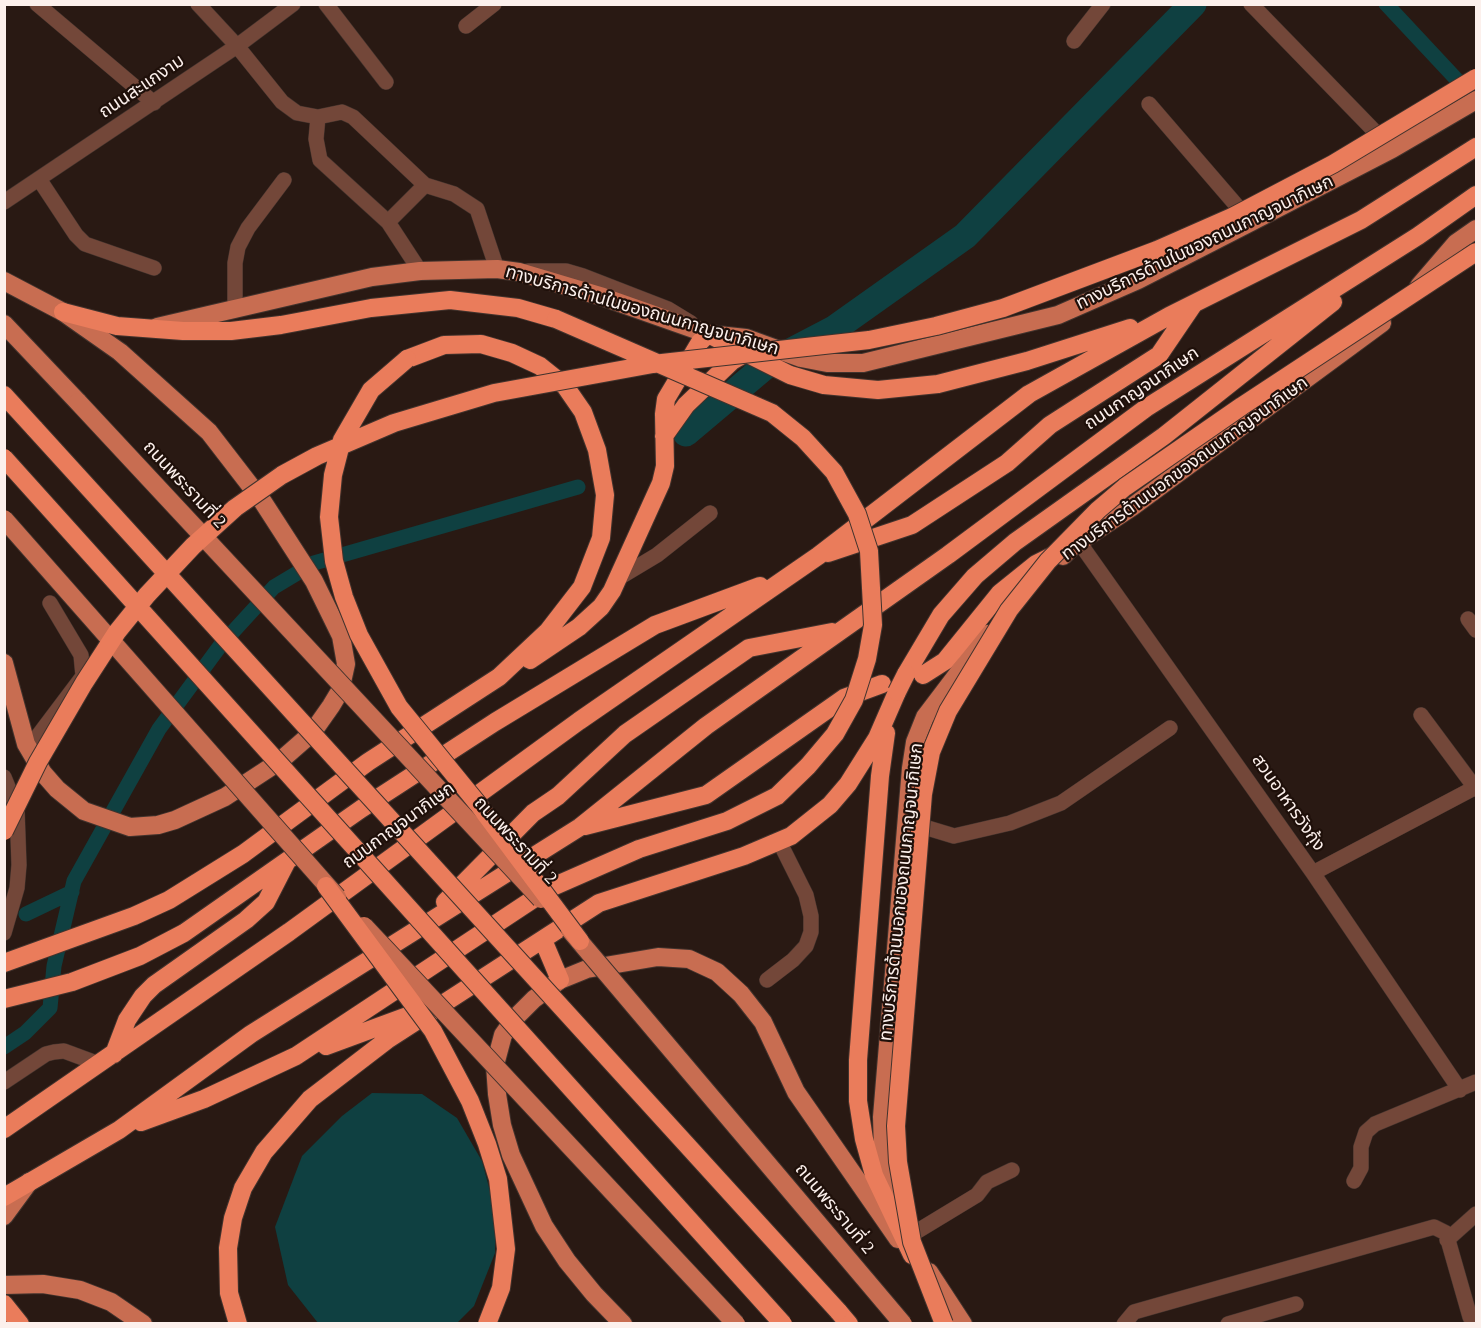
<!DOCTYPE html>
<html>
<head>
<meta charset="utf-8">
<style>
	body { margin:0 }
	#map { position:relative; width:1481px; height:1328px; overflow:hidden; background:#291913; font-family:"Times New Roman",serif }
	canvas { display:block }
	.frame { position:absolute; inset:0; border:6px solid #fcf0ec; pointer-events:none }
</style>
</head>
<body>
<div id="map">
<canvas width="1481" height="1328"></canvas>
<div class="frame"></div>
</div>
<script>
const g = document.querySelector('canvas').getContext('2d');
g.lineJoin = 'round';
function fillPath(path, color) {
  g.fillStyle = color;
  g.fill(path, 'evenodd');
}
function shape(rows) {
  const path = new Path2D();
  for (const r of rows) {
    path.moveTo(r[0], r[1]);
    for (let i = 2; i < r.length; i += 2) path.lineTo(r[i], r[i + 1]);
  }
  return path;
}
function trace(path, color, width, dash) {
  g.strokeStyle = color;
  g.lineWidth = width;
  g.lineCap = dash ? 'butt' : 'round';
  g.setLineDash(dash || []);
  g.stroke(path);
}
function label(font, color, halo, rows, align = 'center') {
  g.font = font + ' "Times New Roman","Noto Sans Thai",serif';
  g.lineWidth = 4.5;
  g.setLineDash([]);
  g.textBaseline = 'middle';
  g.strokeStyle = halo;
  g.fillStyle = color;
  for (const [text, x, y, turn = 0] of rows) {
    g.save();
    g.translate(x, y);
    g.rotate((+turn || 0) * Math.PI / 180);
    g.textAlign = isNaN(turn) ? turn : align;
    if (halo) g.strokeText(text, 0, 0);
    g.fillText(text, 0, 0);
    g.restore();
  }
}
const water = shape([
	[372,1093,422,1094,457,1118,482,1161,495,1210,495,1253,474,1306,457,1323,318,1323,288,1285,275,1227,302,1156,342,1116]
]);
const canal = shape([
	[1386,4,1458,81],
	[26,914,72,892],
	[4,1047,25,1033,50,1008,54,966,74,881,159,729,220,646,274,587,314,563,578,487]
]);
const river = shape([
	[686,433,769,363,834,329,965,236,1193,4]
]);
const minor = shape([
	[37,4,154,103],
	[198,4,237,46,282,102,297,113,318,117,342,112,353,117,425,185,454,194,477,209,497,269],
	[326,4,386,82],
	[1251,4,1386,143],
	[466,26,494,4],
	[1074,41,1103,4],
	[1149,104,1249,220],
	[318,117,316,139,320,160,388,222,420,271],
	[39,179,76,235,85,244,154,268],
	[4,202,237,46,293,4],
	[388,222,425,185],
	[528,271,566,271,583,276,668,309,691,323],
	[235,310,235,263,238,247,248,228,284,180],
	[1079,542,1313,873,1460,1090],
	[617,579,657,555,710,513],
	[1468,619,1476,630],
	[1421,715,1476,789],
	[28,749,83,676,81,655,50,603],
	[4,777,17,809,19,865,17,888,4,933],
	[911,823,954,836,1010,823,1061,803,1170,728],
	[1313,873,1476,787],
	[767,980,793,960,806,946,811,932,811,916,806,895,779,841],
	[4,1082,46,1054,54,1052,64,1051,99,1064],
	[1354,1181,1361,1168,1361,1147,1366,1132,1375,1124,1476,1082],
	[911,1235,977,1195,987,1182,1012,1170],
	[1447,1240,1476,1214],
	[1124,1324,1134,1312,1434,1227,1446,1233,1470,1317,1476,1317],
	[1228,1324,1296,1304]
]);
const major = shape([
	[4,281,63,312,120,352,209,432,263,502,314,581,341,636,346,664,340,691,331,706,312,733,280,761,225,797,175,820,158,825,130,827,84,811,57,789,43,773,26,744,4,663],
	[1419,286,1456,243,1476,229],
	[4,324,78,402],
	[157,327,372,277,420,271,497,269,519,272,603,297,708,334,746,338,801,358,827,363,863,363,1058,315,1138,280,1251,222,1392,149,1476,100],
	[1063,556,1073,546,1132,507,1382,323],
	[4,1216,29,1182],
	[903,1217,890,1183,883,1150,882,1117,911,768,915,742,925,717,988,634],
	[929,1272,963,1324],
	[4,1285,43,1284,80,1290,111,1302,143,1324],
	[623,1324,594,1294,567,1261,544,1226,511,1155,502,1125,497,1094,495,1065,503,1035,515,1018,534,999,560,980,587,969,658,957,689,959,717,972,741,994,763,1022,796,1092,898,1239]
]);
const highway = shape([
	[63,312,117,326,183,331,231,331,281,325,371,308,450,300,518,308,556,319],
	[4,395,35,429],
	[664,436,686,405,732,361,746,353],
	[828,553,912,525,1007,463,1050,425,1159,355,1193,305],
	[530,660,579,627,601,607,612,591,661,483,665,466,664,414,666,399,700,342,708,334,790,375,824,385,878,390,938,384,1027,361,1130,328],
	[906,674,941,615,975,576,1015,542,1164,436,1333,302],
	[923,675,945,661,1000,593,1036,564,1050,557],
	[886,733,880,776,858,1060,858,1101,864,1139,874,1175,912,1255],
	[585,826,706,795,844,698,882,684],
	[445,902,533,813,558,796,625,734,749,648,832,632],
	[543,940,560,980],
	[4,963,134,916,169,900,243,854,368,762,499,677,548,631,582,587,601,538,605,495,597,450,583,412,565,386,540,366,512,353,481,344,444,345,407,359],
	[4,999,72,982,140,956,184,933,361,809,495,722,655,625,760,586],
	[326,1046,413,1014],
	[114,1054,127,1020,143,996,154,985,246,920,266,902,286,863],
	[141,1122,204,1099,296,1056,550,888,639,849],
	[4,1129,289,932,579,721,818,556,1029,394,1169,316,1361,220,1476,147],
	[4,1197,119,1130,251,1034,580,827,706,726,948,555,1146,408,1418,236,1476,195],
	[4,1304,20,1324],
	[838,1311,849,1324],
	[238,1324,229,1293,228,1248,233,1218,243,1188,264,1152,310,1099,387,1040,599,903,744,856,791,836,830,805,848,784,877,738,897,692]
]);
const majorBridge = shape([
	[78,402,541,899],
	[4,519,337,897],
	[364,926,736,1324],
	[570,930,903,1324]
]);
const highwayBridge = shape([
	[556,319,772,413,803,438,834,472,857,514,869,551,873,625,867,659,854,700,835,734,808,766,777,796,727,821,639,849],
	[407,359,371,390,342,440,333,475,329,517,334,561,344,597,359,635,399,707,478,804,580,941],
	[35,429,838,1311],
	[4,458,783,1324],
	[897,692,906,674],
	[4,831,38,762,84,683,117,632,147,595,193,546,235,508,282,475,317,456,394,423,494,393,653,364,869,340,936,326,1003,308,1157,250,1232,217,1333,164,1476,78],
	[326,886,433,1031,470,1101,487,1144,498,1179,506,1249,501,1288,487,1324],
	[944,1324,912,1242,898,1162,896,1126,923,794,931,752,948,711,1009,610,1048,561,1098,510,1125,487,1242,406,1476,252]
]);
const streetNames = [
	["ถนนสะแกงาม",142,87,-34],
	["ทางบริการด้านในของถนนกาญจนาภิเษก",1205,243,-26],
	["ทางบริการด้านในของถนนกาญจนาภิเษก",642,311,16],
	["ถนนกาญจนาภิเษก",1142,389,-34],
	["ทางบริการด้านนอกของถนนกาญจนาภิเษก",1185,469,-36],
	["ถนนพระรามที่ 2",184,485,47],
	["สวนอาหารวังกุ้ง",1288,803,55],
	["ถนนกาญจนาภิเษก",399,826,-36],
	["ถนนพระรามที่ 2",515,841,47],
	["ทางบริการด้านนอกของถนนกาญจนาภิเษก",902,892,-84],
	["ถนนพระรามที่ 2",834,1209,50]
];
fillPath(water, '#0f4041');
trace(canal, '#0f4041', 15);
trace(river, '#0f4041', 27);
trace(minor, '#42332d', 16);
trace(major, '#42332d', 20);
trace(highway, '#42332d', 20);
trace(minor, '#734739', 15);
trace(major, '#c86d51', 18);
trace(highway, '#ea7c5b', 18);
trace(majorBridge, '#42332d', 20, []);
trace(highwayBridge, '#42332d', 20, []);
trace(majorBridge, '#c86d51', 18);
trace(highwayBridge, '#ea7c5b', 18);
label('18px', '#fcf0ec', '#1f100a', streetNames);
</script>
</body>
</html>
